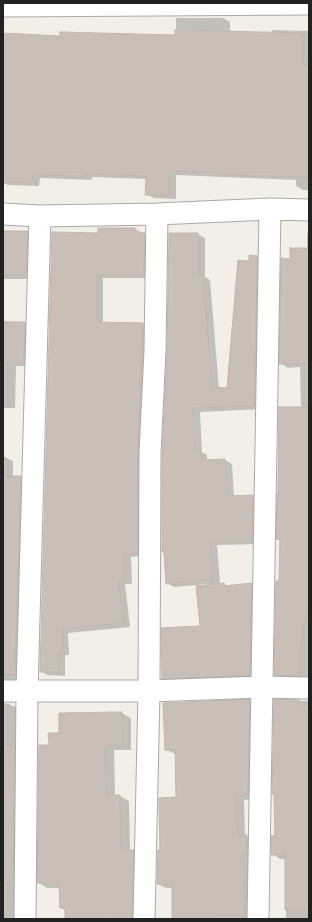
<!DOCTYPE html>
<html>
<head>
<meta charset="utf-8">
<style>
	body { margin:0 }
	#map { position:relative; width:312px; height:922px; overflow:hidden; background:#f2efe9; font-family:"Sofia Sans Condensed",sans-serif }
	canvas { display:block }
	.frame { position:absolute; inset:0; border:4px solid #222; pointer-events:none }
</style>
</head>
<body>
<div id="map">
<canvas width="312" height="922"></canvas>
<div class="frame"></div>
</div>
<script>
const g = document.querySelector('canvas').getContext('2d');
g.lineJoin = 'round';
function fillPath(path, color) {
  g.fillStyle = color;
  g.fill(path, 'evenodd');
}
function shape(rows) {
  const path = new Path2D();
  for (const r of rows) {
    path.moveTo(r[0], r[1]);
    for (let i = 2; i < r.length; i += 2) path.lineTo(r[i], r[i + 1]);
  }
  return path;
}
function trace(path, color, width, dash) {
  g.strokeStyle = color;
  g.lineWidth = width;
  g.lineCap = dash ? 'butt' : 'round';
  g.setLineDash(dash || []);
  g.stroke(path);
}
const shadow = shape([
	[176,18,223,18,230,22,230,33,272,34,272,30,309,31,309,190,303,190,296,186,296,180,176,175,176,199,154,198,146,194,147,179,92,177,92,180,40,178,39,186,8,185,3,183,3,34,61,37,176,36],
	[135,229,151,237,150,278,103,278,103,323,143,324,150,327,144,556,131,557,132,584,125,584,130,627,68,633,69,655,65,655,65,676,47,675,41,671,99,234],
	[3,232,27,232,35,236,34,279,3,279],
	[307,233,309,233,309,680,283,679,275,675,281,541,277,539,301,408,300,367,288,368,280,363,291,260,307,249],
	[197,234,205,238,205,277,210,280,219,389,228,389,250,262,257,257,264,261,262,409,200,412,202,452,207,455,207,461,225,460,232,464,234,497,253,496,260,500,259,544,217,545,220,584,224,584,228,586,251,584,257,587,256,678,169,681,163,678,202,627,208,586,208,584,174,587,167,583,166,553,163,551],
	[3,321,25,323,32,327,31,366,16,366,15,408,3,408],
	[3,456,13,461,13,477,21,477,28,481,23,678,17,679,17,683,3,686],
	[249,700,257,705,256,799,244,800,245,836,255,841,252,919,173,919,173,888,166,888,158,884,161,851,177,798,176,754,166,750],
	[275,700,309,701,309,919,286,919,286,859,280,859,272,854,276,837,276,795,273,794],
	[3,703,9,704,17,708,20,919,3,919],
	[122,713,131,718,131,750,114,750,115,796,120,796,129,801,130,851,133,851,142,856,141,919,66,919,66,911,61,908,60,888,47,888,38,882,50,746,60,734]
]);
const building = shape([
	[175,30,302,33,302,64,309,64,309,177,224,175,224,173,169,171,169,195,145,195,146,176,85,174,85,176,33,175,32,183,3,182,3,33,60,36,60,32,175,35,175,30],
	[98,228,135,228,135,232,145,233,144,275,97,275,97,322,143,323,138,452,138,553,124,554,125,580,119,581,123,623,62,629,63,651,59,652,59,672,40,672,52,232,98,233,98,228],
	[3,231,28,231,26,275,3,275,3,231],
	[169,233,198,233,198,275,203,275,212,387,227,388,238,260,249,261,249,255,257,256,255,406,193,408,195,450,200,450,201,460,225,459,227,496,253,495,252,540,210,542,213,579,166,584,164,552,162,552,162,453,167,352,169,233],
	[290,248,309,248,309,363,279,364,281,258,290,259,290,248],
	[3,322,25,322,24,362,3,363,3,322],
	[279,407,309,407,309,610,306,610,306,623,303,623,300,676,274,675,276,581,279,581,280,539,276,539,277,494,278,494,279,407],
	[3,476,21,476,15,675,3,675,3,476],
	[224,583,224,586,252,583,250,675,162,679,161,628,200,626,196,586,224,583],
	[250,699,248,795,236,796,238,835,247,835,247,855,243,856,245,915,216,915,216,919,172,919,172,884,157,884,158,850,160,850,159,798,176,797,175,750,165,750,163,703,250,699],
	[274,699,299,700,299,705,309,705,309,910,285,910,285,854,271,855,271,836,275,836,274,794,272,794,274,699],
	[122,712,123,746,105,746,106,795,120,795,121,850,134,850,132,918,65,919,65,908,60,908,59,883,37,883,39,745,49,745,48,733,59,733,59,713,122,712],
	[3,745,15,745,13,883,3,884,3,745]
]);
const street = shape([
	[3,6,309,4],
	[3,214,40,216,157,214,270,209,309,210],
	[3,691,149,691,262,687,309,688],
	[25,919,27,691,40,216],
	[144,919,149,691,150,453,155,351,157,214],
	[258,919,270,209]
]);
fillPath(shadow, '#0003');
fillPath(building, '#c7bfb8');
trace(building, '#c4b6ab', 1);
trace(street, '#a9a9a9', 23);
trace(street, '#fff', 21);
</script>
</body>
</html>
